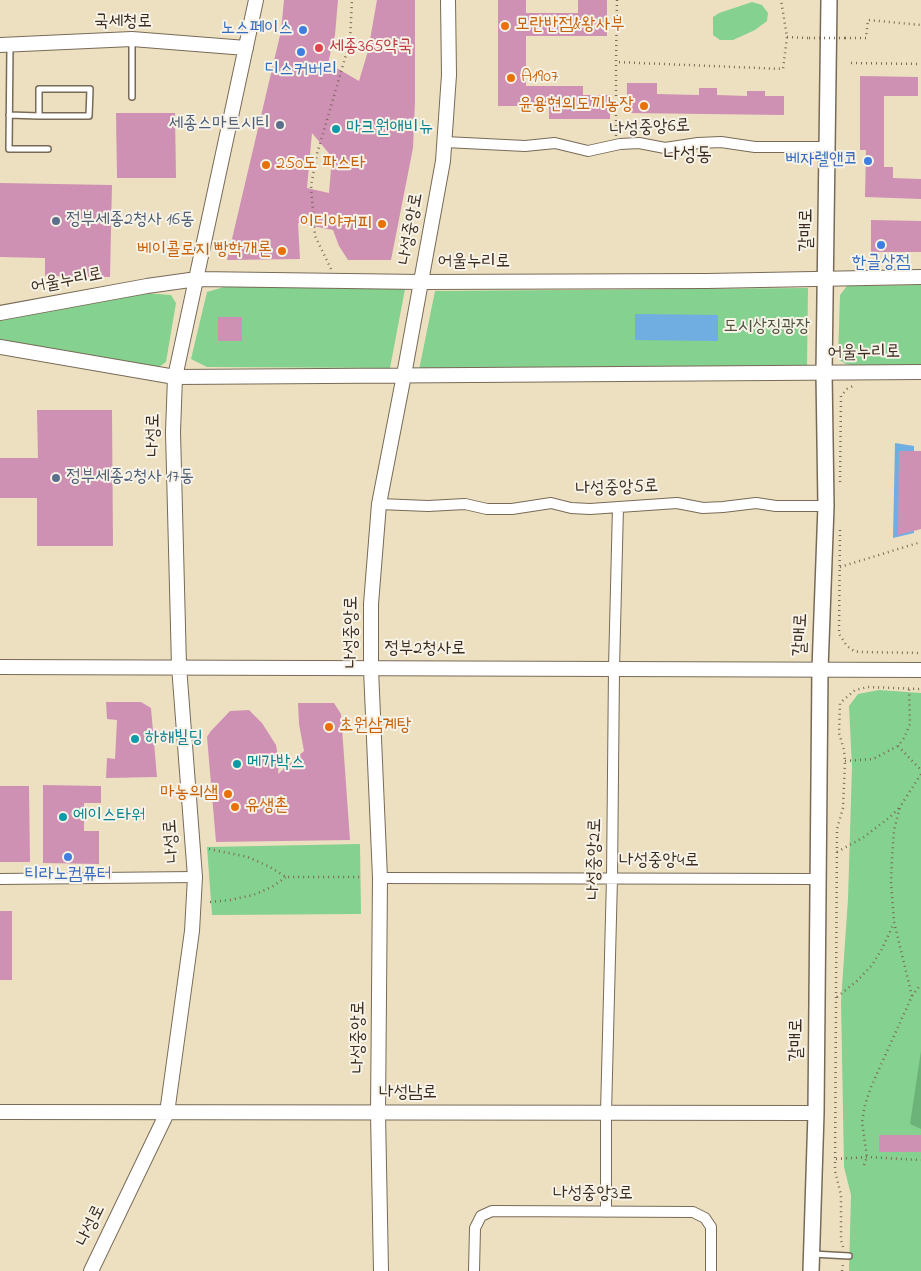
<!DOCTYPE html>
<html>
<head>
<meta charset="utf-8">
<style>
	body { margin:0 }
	canvas { display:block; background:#ede0c0 }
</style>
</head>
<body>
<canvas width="921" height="1271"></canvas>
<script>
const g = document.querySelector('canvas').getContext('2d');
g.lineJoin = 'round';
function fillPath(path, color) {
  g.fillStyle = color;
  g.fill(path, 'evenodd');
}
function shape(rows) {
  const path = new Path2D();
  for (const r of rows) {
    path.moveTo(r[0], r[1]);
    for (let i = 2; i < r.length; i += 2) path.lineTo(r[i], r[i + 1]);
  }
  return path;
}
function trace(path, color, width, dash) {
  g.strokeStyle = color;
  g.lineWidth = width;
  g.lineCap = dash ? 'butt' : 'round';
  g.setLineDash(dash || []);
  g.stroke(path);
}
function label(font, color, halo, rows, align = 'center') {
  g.font = font + ' "Indie Flower","Poor Story",sans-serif';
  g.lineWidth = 4;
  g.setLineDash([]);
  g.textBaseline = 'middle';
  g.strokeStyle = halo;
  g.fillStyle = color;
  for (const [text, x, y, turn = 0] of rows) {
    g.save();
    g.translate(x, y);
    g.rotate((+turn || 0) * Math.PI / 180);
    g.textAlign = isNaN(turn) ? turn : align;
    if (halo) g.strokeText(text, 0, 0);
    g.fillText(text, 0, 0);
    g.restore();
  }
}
const green = shape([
	[752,2,762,5,768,13,767,21,755,30,733,40,720,40,713,35,713,17,719,13],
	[234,284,405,289,390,368,207,367,191,359,207,292],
	[921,285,921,367,861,367,846,364,838,359,840,295,847,286],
	[808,288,807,368,419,370,435,291],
	[144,293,171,295,176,303,166,362,156,369,0,339,0,319],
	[879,690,921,693,921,1271,849,1271,851,1195,844,1167,841,1001,848,899,852,767,849,706,858,694],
	[360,844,361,914,212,915,207,847]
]);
const forest = shape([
	[921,1051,921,1129,910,1124]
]);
const water = shape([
	[635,314,718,315,718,341,635,340],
	[895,443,914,446,914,533,893,538]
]);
const building = shape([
	[284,0,338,0,335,35,328,63,359,81,368,51,377,0,415,0,415,101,413,148,391,260,348,260,339,246,333,230,298,223,300,259,227,260,281,31],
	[312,133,332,157,329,193,307,188],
	[498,0,526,0,526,13,578,13,578,0,607,0,607,36,526,36,526,86,583,86,583,95,610,95,610,119,549,119,549,106,498,106],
	[860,76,918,77,918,96,884,96,884,167,893,167,893,178,921,179,921,199,865,197,866,150,860,150],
	[627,83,657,83,657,94,699,95,699,88,717,88,717,95,747,96,747,91,765,91,765,96,784,96,784,115,627,113],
	[116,113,175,113,176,178,117,178],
	[0,183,112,185,110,277,45,276,45,258,0,257],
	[871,220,921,221,921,252,871,252],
	[218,317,242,317,242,341,218,341],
	[37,410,112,410,113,546,37,546,37,498,0,498,0,458,38,458],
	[899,451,921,451,921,529,898,535],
	[106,702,141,702,151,708,157,777,106,778,107,758,115,759,117,720,107,719],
	[298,703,334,703,341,714,350,840,216,842,207,737,210,732,230,711,249,710,262,723,276,745,279,763,278,774,304,751,299,724],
	[43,785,101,786,101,803,84,803,84,831,99,831,99,864,43,863],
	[0,786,29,786,30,862,0,862],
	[0,911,12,911,12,980,0,980],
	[879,1135,921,1135,921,1152,879,1152]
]);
const path = shape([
	[617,0,616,62,783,69,787,37,781,0],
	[787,37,809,38],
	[845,38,866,38,868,20,921,25],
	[851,63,921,64],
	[616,136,616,62],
	[331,269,315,236,311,186,317,154,350,41,352,0],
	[840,482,841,396,847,389,853,386],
	[840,530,839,634,847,646,854,651,860,652,921,653],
	[840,567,921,542],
	[898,746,921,770],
	[845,761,873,759,898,746,904,738,910,724,909,689],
	[209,849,248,857,270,867,286,877,363,877],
	[837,852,864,837,890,817,899,808],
	[210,902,230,900,253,895,272,887,286,877],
	[912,996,921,984],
	[837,997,857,981,872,965,882,949,894,923],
	[836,1159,867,1157,921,1160],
	[864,1165,867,1157,862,1122,865,1105,871,1087,912,996,894,922,891,882,892,857,894,830,900,807,921,774],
	[843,1247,841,1240,841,1195,835,1171,837,829,843,808,845,761,844,750,839,733,840,703,855,690,868,687,921,689],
	[842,1271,843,1264]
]);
const lane = shape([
	[10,46,9,149,48,149],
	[132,97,132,40],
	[9,115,39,116,89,116,90,89,39,89,39,116],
	[813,1254,849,1256]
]);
const street = shape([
	[445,142,525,146,555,143,588,151,620,144,639,143,665,148,698,143,721,142,755,147,828,147],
	[379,504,428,506,465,504,487,509,512,509,551,503,571,508,590,509,677,503,703,508,723,507,756,503,776,506,826,506],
	[380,878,817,879],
	[0,879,195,877],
	[606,1212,606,1113,612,878,614,668,618,507],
	[474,1271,475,1228,481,1216,492,1211,693,1212,705,1218,711,1227,711,1271]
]);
const secondary = shape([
	[0,45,132,39,246,48],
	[0,313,147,286,197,279,421,282,707,281,921,277],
	[0,347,175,377,921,372],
	[0,667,921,670],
	[0,1112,816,1113],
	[91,1271,167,1113,192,931,195,877,179,666,173,432,175,377,256,0],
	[381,1271,378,1113,380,878,371,669,371,604,379,504,404,375,443,161,449,75,448,0]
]);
const primary = shape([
	[811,1271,816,1113,820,669,826,506,824,373,829,0]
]);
const pathBridge = shape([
	[809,38,845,38]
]);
const markers = [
	[505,26,5,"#e8710a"],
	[303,30,5,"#3f7fe0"],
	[319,48,5,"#e0444e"],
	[301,52,5,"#3f7fe0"],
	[511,78,5,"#e8710a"],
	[644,106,5,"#e8710a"],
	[280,125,5,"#5c6f8a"],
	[336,129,5,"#0f9aa8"],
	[868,161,5,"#3f7fe0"],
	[266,165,5,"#e8710a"],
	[56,221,5,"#5c6f8a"],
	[382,224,5,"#e8710a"],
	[881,245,5,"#3f7fe0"],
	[282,251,5,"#e8710a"],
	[56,478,5,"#5c6f8a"],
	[329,727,5,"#e8710a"],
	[135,739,5,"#0f9aa8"],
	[237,764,5,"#0f9aa8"],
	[228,794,5,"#e8710a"],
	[235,807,5,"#e8710a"],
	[63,817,5,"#0f9aa8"],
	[68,857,5,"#3f7fe0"]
];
const streetNames = [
	["국세청로",123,23],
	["나성중앙6로",650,129,-3],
	["나성중앙로",412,229,-80],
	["갈매로",808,230,-90],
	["어울누리로",474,263],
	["어울누리로",67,282,-11],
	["어울누리로",864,354,-1],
	["나성로",155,435,-90],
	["나성중앙5로",617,489,-2],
	["나성중앙로",353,632,-90],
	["갈매로",802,635,-88],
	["정부2청사로",425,650],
	["나성로",173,841,-94],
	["나성중앙2로",596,859,-89],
	["나성중앙4로",659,862],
	["나성중앙로",360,1037,-90],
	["갈매로",798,1040,-90],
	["나성남로",408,1094],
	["나성중앙3로",593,1195],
	["나성로",92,1226,-64]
];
const foodNames = [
	["모란반점&왕사부",515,26],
	["A1907",521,78],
	["윤용현의도끼농장",634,106,"right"],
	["250도 파스타",276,165],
	["이디야커피",372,224,"right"],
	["베이콜로지 빵학개론",272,251,"right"],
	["초원삼계탕",339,727],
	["마농의샘",218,794,"right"],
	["유생촌",245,807]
];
const shopNames = [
	["노스페이스",293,30,"right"],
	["디스커버리",301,71],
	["베자렐앤코",858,161,"right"],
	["한글상점",881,264],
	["티라노컴퓨터",68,876]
];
const healthNames = [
	["세종365약국",329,48]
];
const serviceNames = [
	["세종스마트시티",270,125,"right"],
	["정부세종2청사 16동",66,221],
	["정부세종2청사 17동",66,478]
];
const cultureNames = [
	["마크원애비뉴",346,129],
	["하해빌딩",145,739],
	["메가박스",247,764],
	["에이스타워",73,817]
];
const parkNames = [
	["도시상징광장",767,328]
];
const quarterNames = [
	["나성동",688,157]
];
fillPath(green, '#85d18f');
fillPath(forest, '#6cb37a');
fillPath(water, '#70aee2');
fillPath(building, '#ce91b4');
trace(lane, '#796a57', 8);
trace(street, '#796a57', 12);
trace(secondary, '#796a57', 16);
trace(primary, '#796a57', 18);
trace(path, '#796a57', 2.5, [1, 4]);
trace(lane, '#fff', 5);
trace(street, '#fff', 10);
trace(secondary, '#fff', 14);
trace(primary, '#fff', 15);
trace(pathBridge, '#796a57', 2.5, [1, 4]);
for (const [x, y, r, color] of markers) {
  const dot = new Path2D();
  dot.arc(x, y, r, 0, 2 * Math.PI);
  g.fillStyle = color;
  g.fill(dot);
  trace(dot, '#f7f3e8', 2);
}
label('18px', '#3b2a1e', '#f7f3e8', streetNames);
label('18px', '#c56008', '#f7f3e8', foodNames, 'left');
label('18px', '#366cbe', '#f7f3e8', shopNames);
label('18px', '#be3a42', '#f7f3e8', healthNames, 'left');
label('18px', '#4e5e75', '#f7f3e8', serviceNames, 'left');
label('18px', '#0d838f', '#f7f3e8', cultureNames, 'left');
label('18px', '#4e543a', '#f7f3e8', parkNames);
label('20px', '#3b2a1e', '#f7f3e8', quarterNames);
</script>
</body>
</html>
